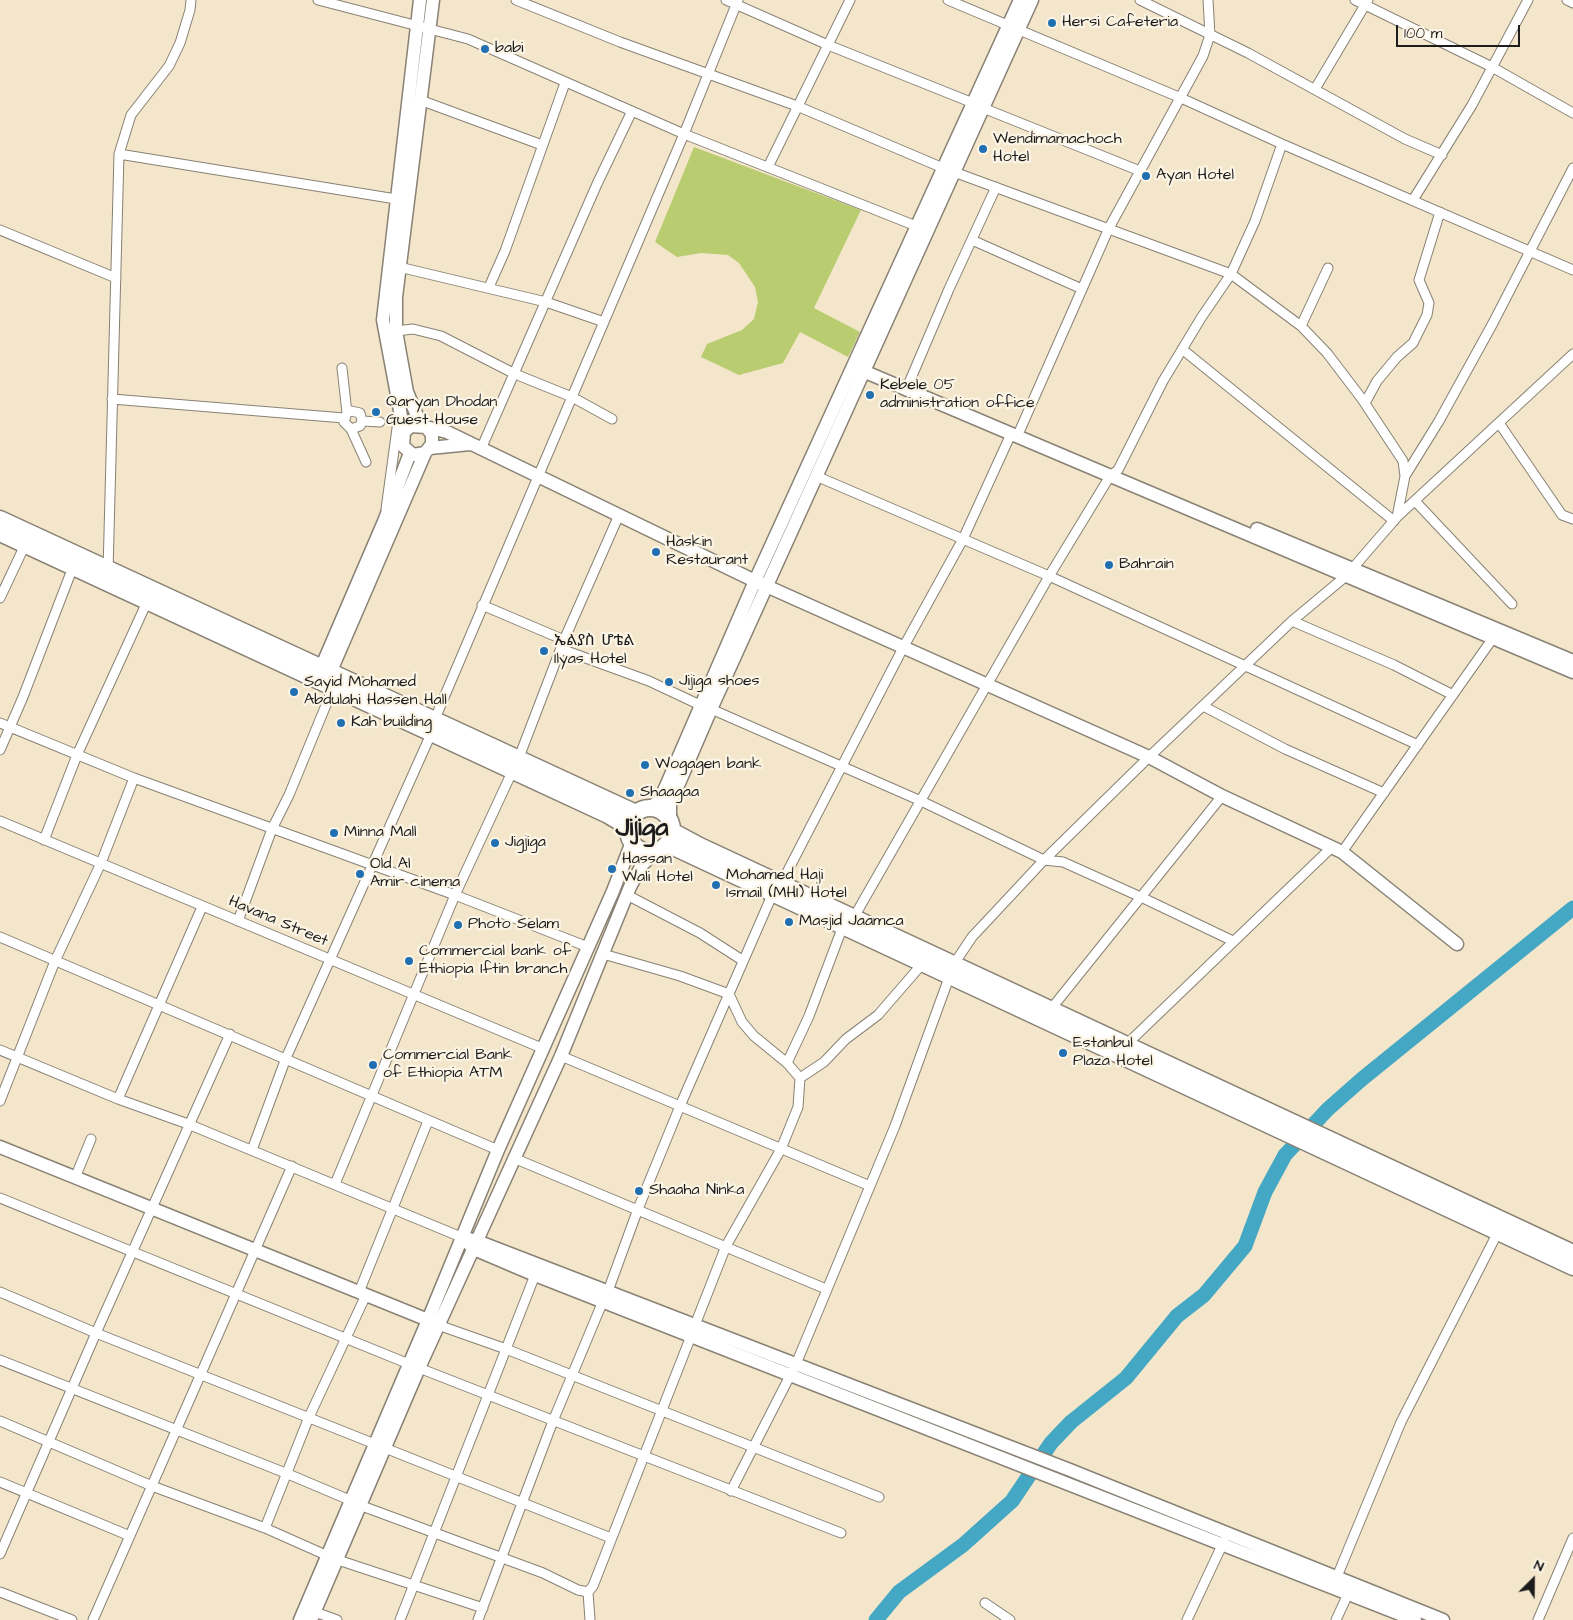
<!DOCTYPE html>
<html>
<head>
<meta charset="utf-8">
<style>
	body { margin:0 }
	#map { position:relative; width:1573px; height:1620px; overflow:hidden; background:#f4e6cb; font-family:"Architects Daughter",sans-serif }
	canvas { display:block }
	.north { position:absolute; left:1508px; top:1555px; width:50px; height:50px; -webkit-text-stroke:4px #fcf5e5; paint-order:stroke; rotate:23deg; font-size:14px; font-weight:700; line-height:20px; text-align:center; color:#1c1c1c }
	.north::after { content:''; display:block; margin:auto; width:18px; height:22px; background:#1c1c1c; clip-path:polygon(50% 0,100% 100%,50% 72%,0 100%) }
	.scale { position:absolute; left:1396px; top:25px; width:124px; height:22px; box-sizing:border-box; border:2px solid #1c1c1c; border-top:0; padding-left:6px; font-size:15px; line-height:18px; white-space:nowrap; color:#1c1c1c; -webkit-text-stroke:4px #fcf5e5; paint-order:stroke }
</style>
</head>
<body>
<div id="map">
<canvas width="1573" height="1620"></canvas>
<div class="north">N</div>
<div class="scale">100 m</div>
</div>
<script>
const g = document.querySelector('canvas').getContext('2d');
g.lineJoin = 'round';
function fillPath(path, color) {
  g.fillStyle = color;
  g.fill(path, 'evenodd');
}
function shape(rows) {
  const path = new Path2D();
  for (const r of rows) {
    if (r.length === 3) {
      path.moveTo(r[0] + r[2], r[1]);
      path.arc(r[0], r[1], r[2], 0, 2 * Math.PI);
      continue;
    }
    path.moveTo(r[0], r[1]);
    for (let i = 2; i < r.length; i += 2) path.lineTo(r[i], r[i + 1]);
  }
  return path;
}
function trace(path, color, width, dash) {
  g.strokeStyle = color;
  g.lineWidth = width;
  g.lineCap = dash ? 'butt' : 'round';
  g.setLineDash(dash || []);
  g.stroke(path);
}
function label(font, color, halo, rows, align = 'center') {
  g.font = font + ' "Architects Daughter","Noto Sans Ethiopic",sans-serif';
  g.lineWidth = 4.5;
  g.setLineDash([]);
  g.textBaseline = 'middle';
  g.strokeStyle = halo;
  g.fillStyle = color;
  for (const [text, x, y, turn = 0] of rows) {
    g.save();
    g.translate(x, y);
    g.rotate((+turn || 0) * Math.PI / 180);
    g.textAlign = isNaN(turn) ? turn : align;
    if (halo) g.strokeText(text, 0, 0);
    g.fillText(text, 0, 0);
    g.restore();
  }
}
const green = shape([
	[694,147,861,210,814,308,860,332,848,357,800,332,783,363,739,375,701,357,707,344,742,330,754,319,758,302,755,287,739,263,728,255,701,253,677,257,655,242]
]);
const river = shape([
	[876,1620,899,1592,963,1545,1012,1501,1051,1443,1071,1422,1126,1378,1177,1316,1204,1295,1245,1246,1265,1192,1285,1155,1328,1109,1362,1079,1573,908]
]);
const street = shape([
	[318,0,468,39,684,134,916,226],
	[516,0,620,42,797,106,943,168],
	[726,0,828,45,973,103],
	[948,0,1181,98,1282,144,1573,270],
	[1140,0,1248,53,1405,139,1442,155],
	[1355,0,1492,67,1573,113],
	[1567,0,1573,3],
	[1315,89,1368,0],
	[420,100,542,145],
	[983,108,1140,171],
	[119,154,396,199],
	[768,167,850,0],
	[954,172,1231,274,1301,326,1327,353,1362,399,1403,461,1405,476,1397,517],
	[1413,200,1472,105,1528,0],
	[0,230,116,278],
	[972,240,1082,289],
	[399,267,546,302,604,322],
	[489,287,505,251,565,83],
	[1301,326,1328,268],
	[396,331,413,329,441,336,515,374,572,397,612,419],
	[1182,349,1394,521],
	[342,368,347,413,344,422,351,429,360,426,362,421,360,413,351,411,347,413],
	[909,383,949,289,996,187],
	[112,399,344,418],
	[1365,403,1377,381,1397,357,1413,343,1427,315,1429,303,1419,280,1440,212],
	[362,421,380,422],
	[1499,423,1562,515,1573,519],
	[351,429,366,462],
	[1020,430,1109,228,1203,56,1210,35,1208,0],
	[481,449,597,184,632,111],
	[816,476,1049,576,1418,745],
	[1405,476,1439,421,1493,323,1573,168],
	[1415,501,1512,604],
	[386,509,398,421],
	[108,571,119,154,131,115,169,66,180,43,190,10,191,0],
	[0,598,25,545],
	[482,605,564,640],
	[1292,621,1394,665,1453,695],
	[561,649,649,681,700,705],
	[1203,706,1285,749,1384,793],
	[711,709,921,801,1044,860,1063,862,1143,898,1233,941],
	[434,721,684,134,738,0],
	[0,723,134,778,455,895,588,947],
	[0,750,23,697,73,567],
	[518,760,564,640,619,515],
	[0,821,544,1049],
	[44,840,77,755,147,602],
	[1342,852,1493,638],
	[781,884,904,646,963,539,1011,434],
	[627,895,700,933,742,960],
	[854,917,1051,573,1110,476,1118,470,1163,381,1201,318,1231,274,1255,221,1282,144],
	[238,921,272,829,289,795,333,688],
	[0,937,498,1150],
	[603,954,680,976,729,994,742,1022,754,1036,787,1063,800,1078,798,1107,781,1149,726,1246,695,1325],
	[1051,1009,1222,796],
	[1127,1044,1332,847],
	[0,1050,118,1099,188,1124,461,1237],
	[561,1056,870,1186],
	[787,1063,809,1016,843,926],
	[800,1078,824,1062,846,1039,878,1015,923,963],
	[118,1099,202,907],
	[0,1101,55,961,101,863,134,778],
	[252,1150,286,1058,431,734],
	[516,1159,826,1289],
	[75,1178,91,1139],
	[335,1184,455,895,512,772],
	[0,1198,409,1364],
	[608,1291,638,1209,680,1106,773,893],
	[0,1292,96,1333,611,1538],
	[359,1292,428,1121],
	[438,1325,506,1349,879,1497],
	[0,1360,288,1474,352,1501],
	[419,1368,841,1533],
	[0,1421,152,1486,265,1528,328,1556],
	[0,1482,130,1536],
	[731,1491,796,1364,895,1126,954,964,972,937,1044,860,1149,757,1292,621,1346,576,1397,517,1573,354],
	[362,1506,543,1573,578,1590,588,1592],
	[265,1528,309,1417,366,1295],
	[0,1554,96,1333,230,1034],
	[338,1560,483,1608],
	[1336,1579,1401,1422,1498,1232],
	[0,1592,72,1620],
	[985,1603,1010,1620],
	[315,1612,337,1620],
	[93,1620,292,1166],
	[400,1620,535,1275],
	[478,1620,553,1421,603,1301],
	[590,1620,588,1592,593,1586,691,1336],
	[1187,1620,1224,1541],
	[1336,1620,1348,1594],
	[1538,1620,1573,1538]
]);
const secondary = shape([
	[856,368,1573,672],
	[421,425,407,392,396,331,396,297,433,0],
	[426,427,447,432,755,581,1149,757,1222,796,1342,852,1457,944],
	[404,432,383,320,420,0],
	[430,448,470,444],
	[1257,529,1573,661],
	[318,675,385,519,410,453],
	[327,680,425,453,432,444,432,434,426,427,411,426,404,432,403,446,413,455,425,453],
	[650,808,660,800,755,581,1020,0],
	[670,820,670,804,711,709,1032,0],
	[0,1147,428,1320],
	[461,1237,477,1241,1070,1470,1443,1620],
	[463,1238,474,1249,535,1275,1415,1620],
	[300,1620,428,1320,498,1150,613,891,632,842],
	[311,1620,419,1368,561,1056,630,887,642,865,656,851]
]);
const highway = shape([
	[0,519,636,813],
	[0,533,608,815,628,827],
	[650,830,22],
	[672,831,700,846,1573,1253],
	[667,844,1573,1267]
]);
const markers = [
	[1052,23,5,"#1f6fb2"],
	[485,49,5,"#1f6fb2"],
	[983,149,5,"#1f6fb2"],
	[1146,176,5,"#1f6fb2"],
	[870,395,5,"#1f6fb2"],
	[376,412,5,"#1f6fb2"],
	[656,552,5,"#1f6fb2"],
	[1109,565,5,"#1f6fb2"],
	[544,651,5,"#1f6fb2"],
	[669,682,5,"#1f6fb2"],
	[294,692,5,"#1f6fb2"],
	[341,723,5,"#1f6fb2"],
	[645,765,5,"#1f6fb2"],
	[630,793,5,"#1f6fb2"],
	[334,833,5,"#1f6fb2"],
	[495,843,5,"#1f6fb2"],
	[612,869,5,"#1f6fb2"],
	[360,874,5,"#1f6fb2"],
	[716,885,5,"#1f6fb2"],
	[789,922,5,"#1f6fb2"],
	[458,925,5,"#1f6fb2"],
	[409,961,5,"#1f6fb2"],
	[1063,1053,5,"#1f6fb2"],
	[373,1065,5,"#1f6fb2"],
	[639,1191,5,"#1f6fb2"]
];
const poiNames = [
	["Hersi Cafeteria",1062,23],
	["babi",495,49],
	["Wendimamachoch",993,140],
	["Hotel",993,158],
	["Ayan Hotel",1156,176],
	["Kebele 05",880,386],
	["administration office",880,404],
	["Qaryan Dhodan",386,403],
	["Guest House",386,421],
	["Haskin",666,543],
	["Restaurant",666,561],
	["Bahrain",1119,565],
	["ኤልያስ ሆቴል",554,642],
	["Ilyas Hotel",554,660],
	["Jijiga shoes",679,682],
	["Sayid Mohamed",304,683],
	["Abdulahi Hassen Hall",304,701],
	["Kah building",351,723],
	["Wogagen bank",655,765],
	["Shaagaa",640,793],
	["Minna Mall",344,833],
	["Jigjiga",505,843],
	["Hassan",622,860],
	["Wali Hotel",622,878],
	["Old Al",370,865],
	["Amir cinema",370,883],
	["Mohamed Haji",726,876],
	["Ismail (MHI) Hotel",726,894],
	["Masjid Jaamca",799,922],
	["Photo Selam",468,925],
	["Commercial bank of",419,952],
	["Ethiopia Iftin branch",419,970],
	["Estanbul",1073,1044],
	["Plaza Hotel",1073,1062],
	["Commercial Bank",383,1056],
	["of Ethiopia ATM",383,1074],
	["Shaaha Ninka",649,1191]
];
const streetNames = [
	["Havana Street",278,922,23]
];
const townNames = [
	["Jijiga",642,830]
];
fillPath(green, '#b9cc70');
trace(river, '#44a8c4', 15);
trace(street, '#888174', 11);
trace(secondary, '#888174', 15);
trace(highway, '#888174', 19);
trace(street, '#fff', 9);
trace(secondary, '#fff', 12);
trace(highway, '#fff', 16);
for (const [x, y, r, color] of markers) {
  const dot = new Path2D();
  dot.arc(x, y, r, 0, 2 * Math.PI);
  g.fillStyle = color;
  g.fill(dot);
  trace(dot, '#fcf5e5', 2);
}
label('16px', '#1c1c1c', '#fcf5e5', poiNames, 'left');
label('16px', '#1c1c1c', '#fcf5e5', streetNames);
label('bold 26px', '#1c1c1c', '#fcf5e5', townNames);
</script>
</body>
</html>
